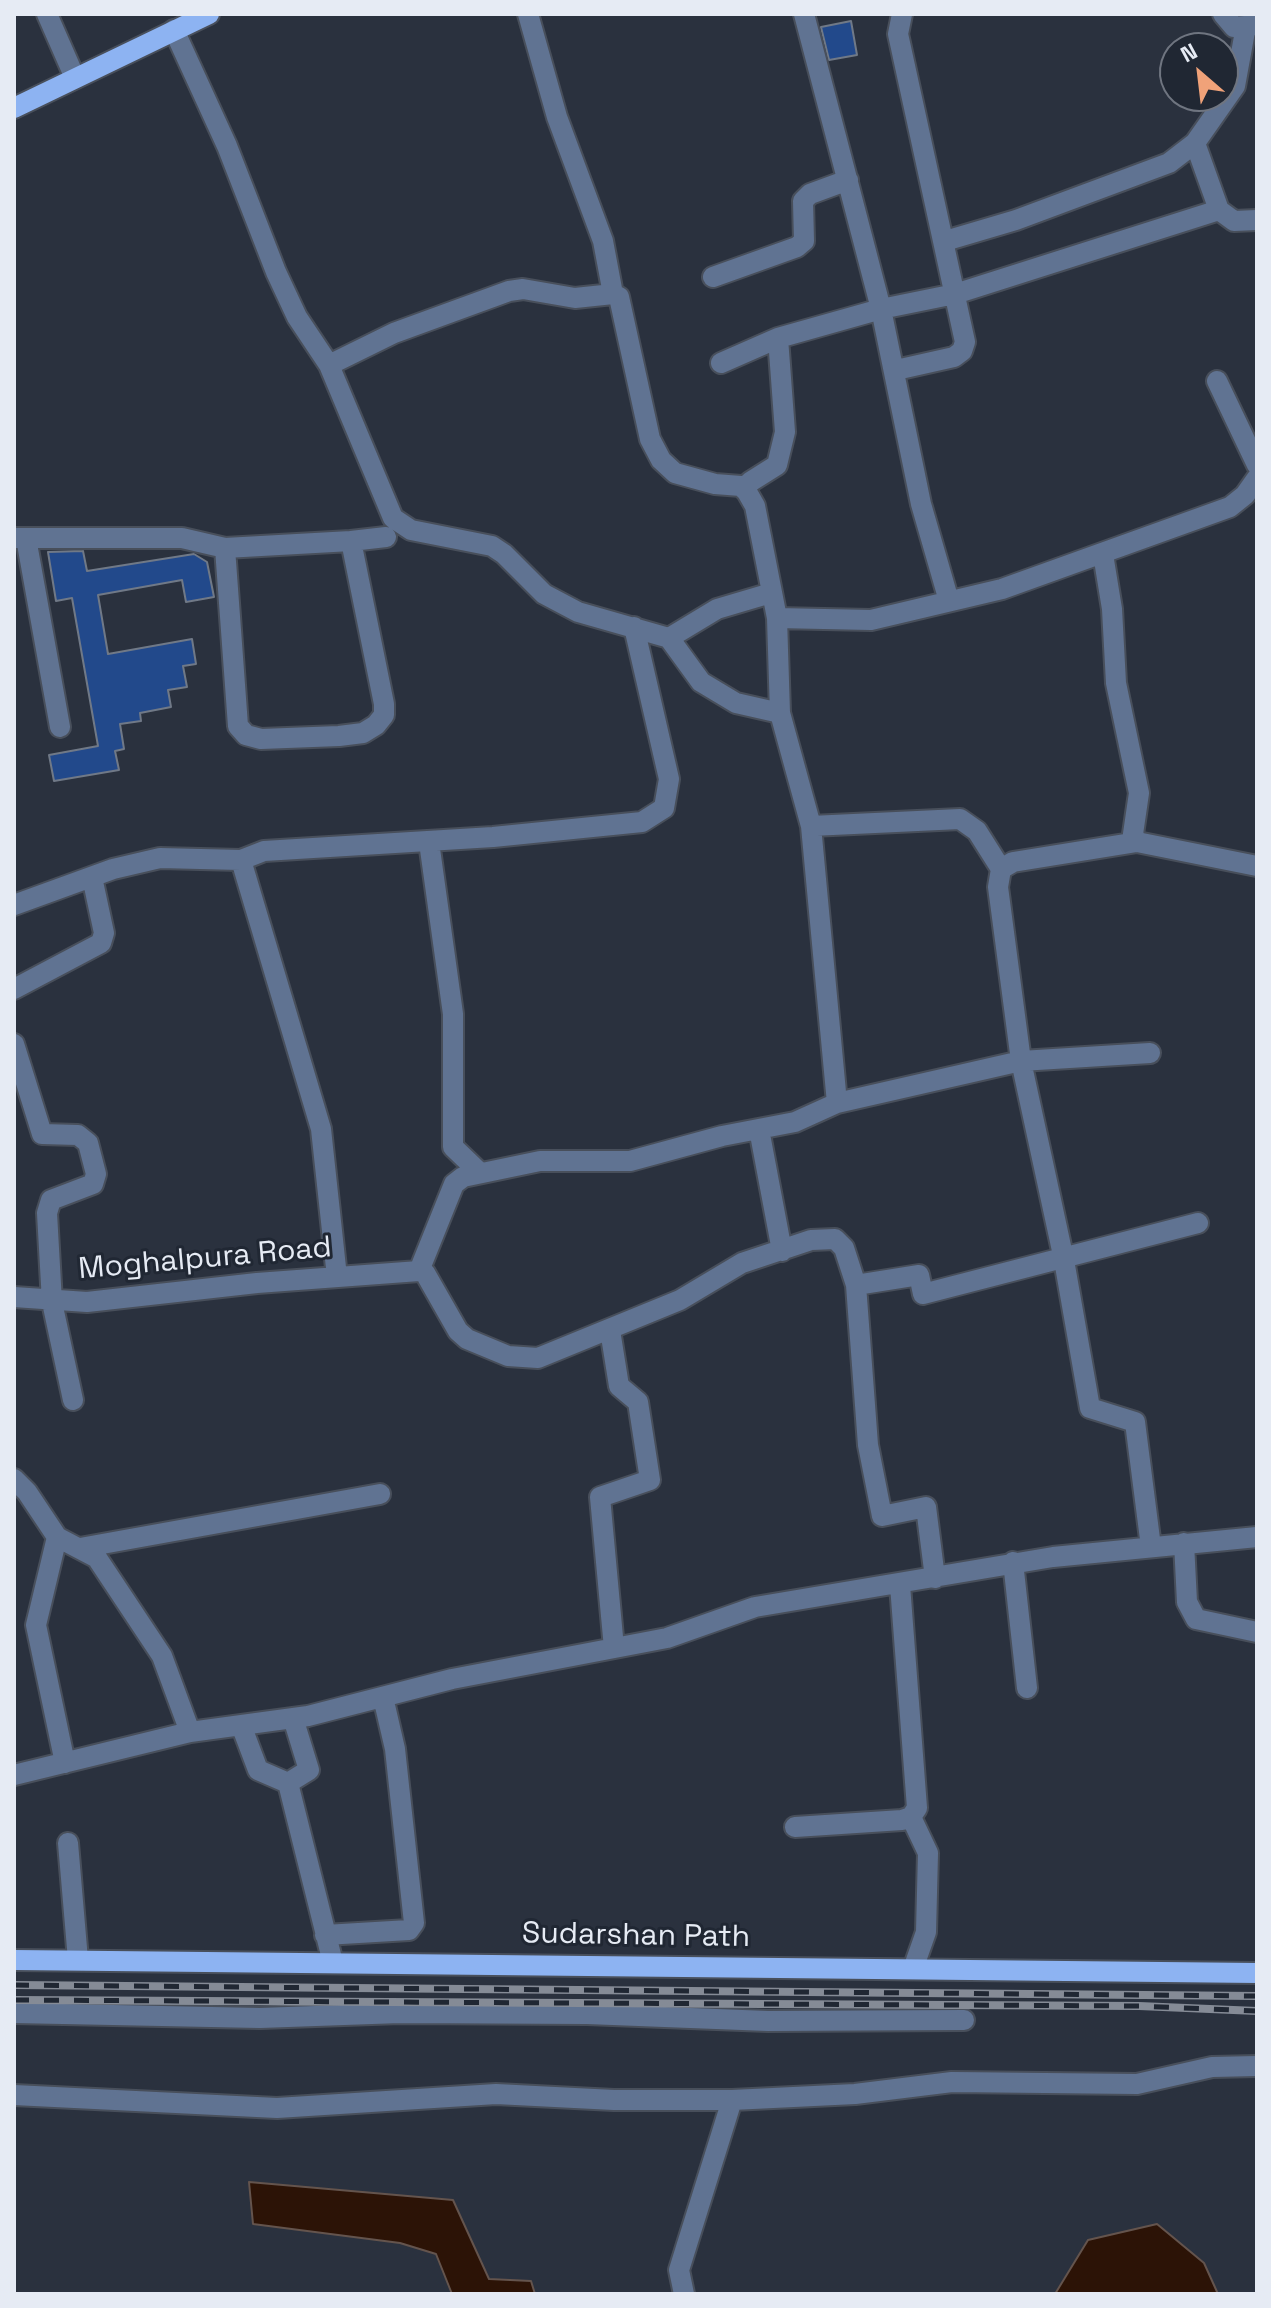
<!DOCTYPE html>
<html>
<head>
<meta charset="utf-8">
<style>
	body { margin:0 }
	#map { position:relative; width:1271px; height:2308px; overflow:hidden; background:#2a313e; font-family:"Space Grotesk",sans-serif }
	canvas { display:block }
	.frame { position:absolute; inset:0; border:16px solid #e6ebf4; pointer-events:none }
	.north { position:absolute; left:1159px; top:32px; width:80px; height:80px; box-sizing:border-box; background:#202733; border:2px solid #6f7580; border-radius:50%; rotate:332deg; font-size:22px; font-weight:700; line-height:32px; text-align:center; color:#e6ebf4 }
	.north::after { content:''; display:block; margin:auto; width:28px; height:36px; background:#f0a279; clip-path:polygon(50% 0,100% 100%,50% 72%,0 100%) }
</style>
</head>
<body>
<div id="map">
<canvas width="1271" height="2308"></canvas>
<div class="frame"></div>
<div class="north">N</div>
</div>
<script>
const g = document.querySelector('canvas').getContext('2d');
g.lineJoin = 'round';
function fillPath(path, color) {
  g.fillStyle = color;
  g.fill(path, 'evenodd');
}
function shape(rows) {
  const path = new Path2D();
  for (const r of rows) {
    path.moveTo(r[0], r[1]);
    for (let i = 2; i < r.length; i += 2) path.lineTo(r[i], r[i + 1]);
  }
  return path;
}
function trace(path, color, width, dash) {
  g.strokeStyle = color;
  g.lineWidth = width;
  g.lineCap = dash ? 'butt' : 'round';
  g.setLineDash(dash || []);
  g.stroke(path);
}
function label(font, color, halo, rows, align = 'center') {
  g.font = font + ' "Space Grotesk",sans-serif';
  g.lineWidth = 6;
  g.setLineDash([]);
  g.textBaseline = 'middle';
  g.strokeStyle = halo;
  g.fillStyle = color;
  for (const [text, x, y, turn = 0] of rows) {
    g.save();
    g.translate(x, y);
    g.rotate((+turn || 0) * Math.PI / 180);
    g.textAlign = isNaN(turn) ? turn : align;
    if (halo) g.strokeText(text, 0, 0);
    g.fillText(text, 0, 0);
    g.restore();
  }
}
const water = shape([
	[249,2182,453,2200,489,2279,531,2281,535,2294,452,2294,436,2254,400,2243,253,2224,249,2182],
	[1157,2224,1204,2263,1218,2294,1055,2294,1088,2240,1157,2224]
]);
const building = shape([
	[851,21,857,55,829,60,821,27,851,21],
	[83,551,87,571,194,554,207,562,214,597,186,602,182,580,98,595,108,654,192,639,196,664,183,666,187,687,168,690,171,707,140,713,141,721,120,724,124,749,115,751,119,770,54,781,49,755,98,746,72,598,56,601,48,552,83,551]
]);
const minor = shape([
	[47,14,75,78],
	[528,14,557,117,603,241,613,294],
	[804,14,881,309,921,504,949,601],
	[1223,14,1234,27,1256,25],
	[174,30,227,146,276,272,297,317,329,365,393,518,411,530,492,546,504,554,544,594,578,612,669,638,701,682,736,703,780,713,777,618,871,620,1002,589,1230,507,1245,495,1257,478],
	[1195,143,1219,210,1234,221,1257,220],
	[945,241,1016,220,1169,163,1195,143,1235,86,1246,26],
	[713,277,797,247,804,241,803,201,810,194,848,180],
	[721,363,778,338,881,309,955,294,1219,210],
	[329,365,394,333,509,291,523,289,575,298,613,294,619,297,650,439,661,460,675,473,715,484,741,486,747,492,755,506,777,618],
	[896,370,954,357,962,351,965,342,898,34,902,14],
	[1217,381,1257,465],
	[750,482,777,465,785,432,778,338],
	[14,538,182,538,225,548,351,541,384,704,384,715,376,725,363,733,339,736,261,739,246,735,238,726,225,548],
	[26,538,60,727],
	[351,541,386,537],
	[1103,554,1112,609,1116,683,1139,793,1133,834,1137,842,1257,866],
	[669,638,717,609,771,593],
	[780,713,811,826,837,1103,1021,1061,998,887,1001,869,1013,862,1137,842],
	[811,826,960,819,977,831,1001,869],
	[429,842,453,1014,453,1147,479,1172],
	[241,860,321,1129,337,1277],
	[14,905,113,869,160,858,241,860,264,851,493,837,642,822,664,808,669,779,634,627],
	[14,989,101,943,104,933,92,877],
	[14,1044,42,1134,78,1135,88,1143,96,1174,93,1184,51,1200,47,1213,52,1302,73,1400],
	[1150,1053,1021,1061,1064,1260,1090,1408,1135,1422,1151,1547],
	[759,1129,782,1251],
	[419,1271,454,1184,463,1177,540,1161,630,1161,722,1136,795,1122,837,1103],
	[856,1285,919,1275,923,1294,1198,1223],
	[14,1297,87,1302,257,1283,419,1271,425,1273,458,1331,467,1339,508,1356,538,1358,680,1300,742,1263,811,1240,835,1239,844,1248,856,1285,868,1445,882,1516,926,1507,935,1578],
	[610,1330,619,1386,638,1402,650,1480,600,1497,614,1648],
	[14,1479,27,1492,57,1537,97,1558,162,1656,190,1732],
	[57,1537,36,1625,65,1763],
	[1184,1543,1187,1602,1196,1619,1257,1632],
	[80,1548,380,1494],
	[1013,1562,1027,1688],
	[293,1718,309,1770,288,1783,333,1963],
	[241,1725,258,1770,288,1783],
	[14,1775,190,1732,308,1716,452,1679,667,1638,755,1607,1053,1557,1257,1537],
	[911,1817,928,1853,926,1932,913,1969],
	[795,1827,902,1820,911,1817,917,1808,900,1585],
	[68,1843,78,1960],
	[325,1935,409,1930,414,1923,395,1749,383,1697],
	[14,2013,260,2018,400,2013,587,2014,768,2021,964,2020],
	[14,2095,277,2108,496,2094,614,2100,732,2100,855,2094,952,2082,1137,2084,1212,2067,1257,2066],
	[684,2294,679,2270,732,2100]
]);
const major = shape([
	[14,108,209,14],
	[14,1960,1257,1973]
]);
const rail = shape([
	[14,1985,1257,1996],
	[14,2000,1139,2006,1257,2011]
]);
const streetNames = [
	["Moghalpura Road",205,1259,-5],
	["Sudarshan Path",636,1936,1]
];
fillPath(water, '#2c1306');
trace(water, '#64544d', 2);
fillPath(building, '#22498b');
trace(building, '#707987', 2);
trace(minor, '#484f5b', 24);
trace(major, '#484f5b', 24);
trace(minor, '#607392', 20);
trace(major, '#8db3f2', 20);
trace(rail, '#858b96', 8);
trace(rail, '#202733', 5, [15]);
label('30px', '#e6ebf4', '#202733', streetNames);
</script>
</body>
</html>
